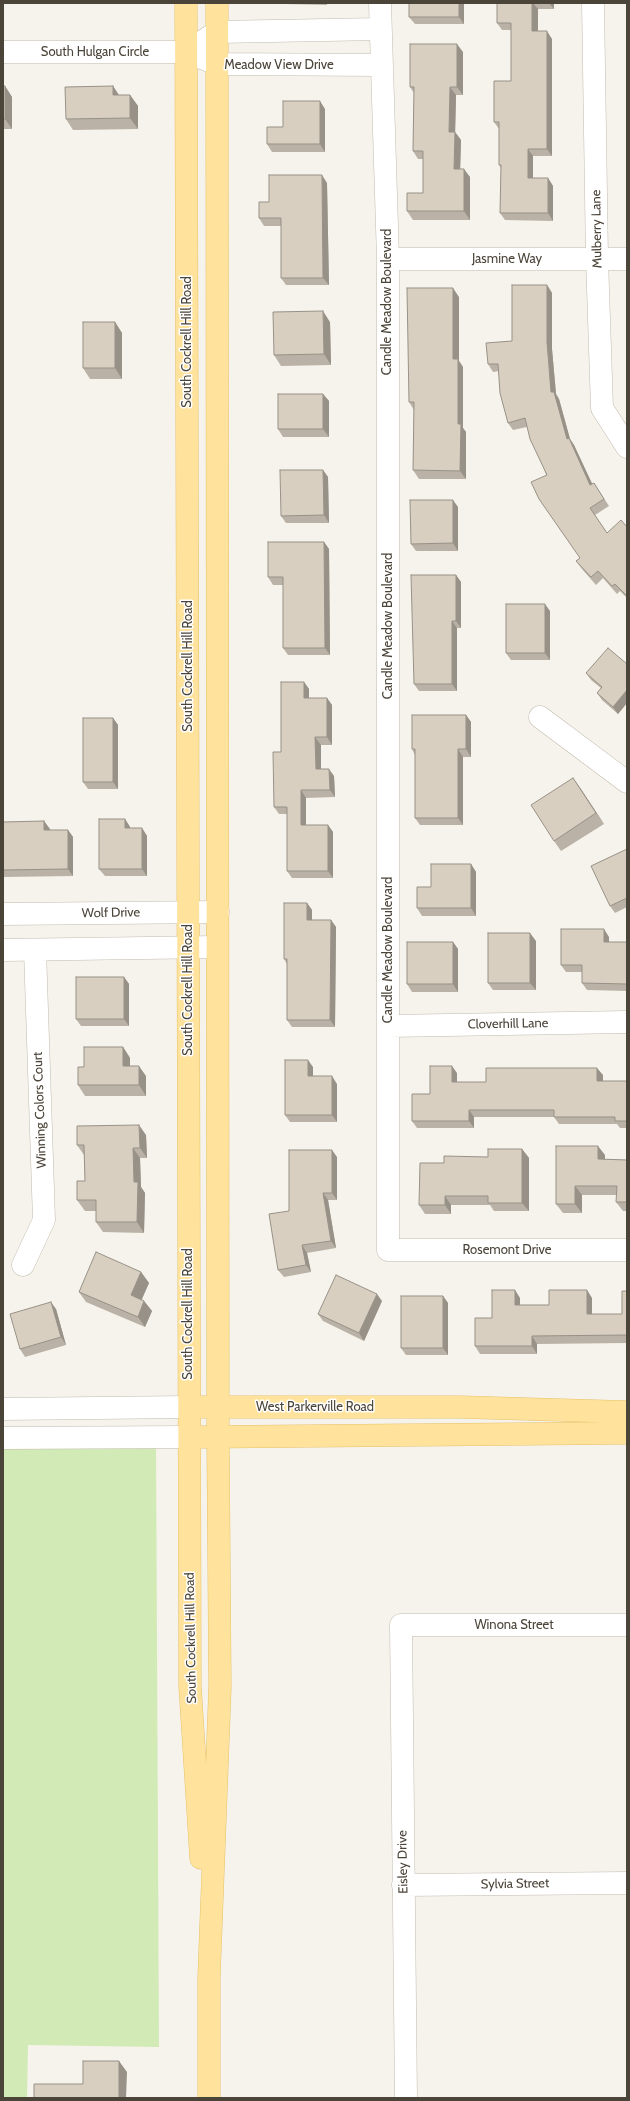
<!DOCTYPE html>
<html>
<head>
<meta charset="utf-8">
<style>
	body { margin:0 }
	#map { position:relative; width:630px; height:2101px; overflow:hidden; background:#f6f3ec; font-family:Cabin,sans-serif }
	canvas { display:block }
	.frame { position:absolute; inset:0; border:4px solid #4b4439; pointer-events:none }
</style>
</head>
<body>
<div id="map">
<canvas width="630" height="2101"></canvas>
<div class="frame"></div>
</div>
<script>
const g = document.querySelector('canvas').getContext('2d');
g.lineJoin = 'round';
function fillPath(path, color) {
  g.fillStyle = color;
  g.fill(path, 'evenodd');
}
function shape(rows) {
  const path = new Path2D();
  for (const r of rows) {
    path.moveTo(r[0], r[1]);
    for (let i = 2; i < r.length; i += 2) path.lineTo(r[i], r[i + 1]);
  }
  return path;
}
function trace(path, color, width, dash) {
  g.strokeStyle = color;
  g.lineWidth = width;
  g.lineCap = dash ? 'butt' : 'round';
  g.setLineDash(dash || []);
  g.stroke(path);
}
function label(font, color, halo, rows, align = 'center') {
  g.font = font + ' Cabin,sans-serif';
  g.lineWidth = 3;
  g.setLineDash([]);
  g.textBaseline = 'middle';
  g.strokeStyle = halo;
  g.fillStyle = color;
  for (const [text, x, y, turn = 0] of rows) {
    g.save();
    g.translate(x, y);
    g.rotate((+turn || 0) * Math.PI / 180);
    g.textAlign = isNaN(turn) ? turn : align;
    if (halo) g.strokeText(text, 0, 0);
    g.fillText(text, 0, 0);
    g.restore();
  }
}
const green = shape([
	[3,1443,156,1443,159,2047,28,2045,27,2098,3,2098]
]);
const minor = shape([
	[380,3,388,259,388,1250,627,1250],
	[593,3,597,259,602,408,627,447],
	[3,52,186,52,217,64,381,65],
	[186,52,217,32,380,29],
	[388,259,627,259],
	[540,717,627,782],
	[3,914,218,912],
	[3,950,217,947],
	[388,1026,627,1022],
	[23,1265,44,1220,35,950],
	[3,1409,189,1407],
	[3,1438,189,1437],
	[403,1885,627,1883],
	[406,2098,401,1625,627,1625]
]);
const major = shape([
	[186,3,190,1686,201,1858],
	[202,1407,460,1407,627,1412],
	[202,1437,627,1433],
	[209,2098,209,1977,220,1687,218,1437,217,3]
]);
const wall = shape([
	[283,3,327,3,327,5,284,4],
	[464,3,464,24,415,24,409,17],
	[497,3,554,3,554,9,538,9,538,31,552,39,552,156,533,156,533,178,548,178,553,186,553,221,505,220,500,213,501,168,499,165,499,129,494,122,511,81,511,30,502,30,497,23],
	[463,52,463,95,456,95,455,132,461,140,460,169,470,177,470,220,413,220,407,211,423,193,423,159,418,159,413,151,414,93,410,87],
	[3,86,5,86,12,97,12,129,3,129],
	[113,86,119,95,130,95,138,106,138,129,73,130,66,119],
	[325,109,325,152,272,152,267,144,283,127],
	[327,183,329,285,286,285,281,278,281,226,264,226,259,218],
	[547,285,552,293,552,349,556,394,559,399,570,439,574,445,592,484,594,483,609,506,595,515,607,533,627,527,627,598,620,591,617,594,603,578,596,585,582,569,576,561,580,558,527,427,513,430,508,423,499,371,493,372,488,364,512,341],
	[459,297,459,361,463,367,463,428,466,432,466,479,419,479,413,470,414,410,409,402],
	[115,322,122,333,122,379,90,379,83,368],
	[330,322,331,365,281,366,274,355],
	[323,394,329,401,329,437,283,437,278,429],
	[323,470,328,477,329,523,286,523,281,516],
	[458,507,458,551,416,551,411,544],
	[324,542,329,549,330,655,288,655,283,648,283,585,273,585,268,577],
	[456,575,461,582,461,628,457,628,457,691,419,691,414,684],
	[550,611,550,660,511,660,506,653],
	[627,664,627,703,618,714,602,700,597,693,601,688,591,680,586,673],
	[304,682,309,689,309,698,327,698,332,705,332,745,321,745,321,769,334,776,335,797,306,798,306,825,328,825,333,832,333,878,292,878,287,871,287,814,279,814,274,807,281,752],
	[466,715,471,722,471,757,463,757,463,825,420,825,415,818,415,755,412,749],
	[113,718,118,725,118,789,88,789,83,782],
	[573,778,604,824,561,851,554,841],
	[125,819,130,827,130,828,142,828,147,836,147,876,105,876,99,869],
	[44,821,50,830,68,830,73,837,73,876,3,877,3,822],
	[627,849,627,907,615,913,610,906],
	[471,864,476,872,476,916,422,916,417,908,431,887],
	[307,903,312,910,312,920,331,920,336,927,335,1027,292,1027,287,1020,287,964,284,959],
	[609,937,609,942,627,942,627,991,587,990,582,983,582,972,566,972,561,965],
	[536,941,536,990,493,990,488,983],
	[453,942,458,949,458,992,412,992,407,984],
	[124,977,129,984,129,1026,81,1026,76,1019],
	[123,1047,130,1058,130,1066,146,1076,146,1096,85,1096,78,1085,84,1067],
	[313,1067,313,1076,337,1084,337,1122,290,1122,285,1115],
	[457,1073,457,1082,486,1082,603,1075,603,1081,627,1081,627,1128,620,1128,617,1124,559,1124,554,1117,474,1117,474,1128,417,1128,412,1121,430,1094],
	[146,1135,147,1158,140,1158,141,1187,145,1193,144,1233,103,1232,96,1222,96,1211,85,1211,77,1200,85,1181,84,1155,77,1145],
	[522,1149,529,1158,529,1211,494,1211,490,1205,451,1205,451,1214,425,1214,419,1205,444,1163,488,1157],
	[605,1155,605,1159,627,1160,627,1211,623,1211,616,1202,617,1195,582,1195,582,1213,563,1213,556,1204],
	[337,1157,337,1200,328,1200,336,1248,307,1253,311,1272,284,1277,278,1270,289,1211],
	[141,1272,149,1283,141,1299,144,1301,152,1311,145,1327,86,1302,79,1292],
	[627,1291,627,1343,537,1344,537,1354,480,1354,475,1346,492,1318,520,1298,520,1305,549,1305,592,1298,592,1314,622,1314],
	[443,1296,448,1303,448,1355,406,1355,401,1348],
	[382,1301,364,1341,323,1321,318,1314],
	[56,1309,66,1345,25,1357,20,1349]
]);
const shadedWall = shape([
	[459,3,464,3,464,24,459,17],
	[532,3,533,3,538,9,538,39,532,31],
	[549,3,554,3,554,9],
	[547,31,552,39,552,156,547,149],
	[457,44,463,52,463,95,457,87],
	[5,86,12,97,12,129,5,119],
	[113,86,120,97,113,95],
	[450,87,456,95,455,140,449,132],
	[130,95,138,106,138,129,130,118],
	[320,101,325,109,325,152,320,144],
	[455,132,461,140,460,177,454,169],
	[528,149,533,156,533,185,528,178],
	[464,169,470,177,470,220,464,211],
	[322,175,327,183,329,285,323,278],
	[548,178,553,186,553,221,548,213],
	[547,285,552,293,552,349,556,394,559,399,570,439,574,445,596,492,590,485,567,439,551,392,547,342],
	[453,288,459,297,459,361,463,367,463,428,466,432,466,479,460,471,453,359],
	[323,311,330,322,331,365,324,354],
	[115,322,122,333,122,379,115,368],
	[323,394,329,401,329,437,323,429],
	[323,470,328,477,329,523,324,515],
	[453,500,458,507,458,551,453,543],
	[324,542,329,549,330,655,325,648],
	[456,575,461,582,461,628,456,621],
	[545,604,550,611,550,660,545,653],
	[452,621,457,628,457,691,452,684],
	[304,682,309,689,309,705,304,698],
	[627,690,627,703,618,714,613,707],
	[327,698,332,705,332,745,327,737],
	[466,715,471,722,471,757,466,749],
	[113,718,118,725,118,789,113,782],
	[315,737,321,745,321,776,316,769],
	[458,749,463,757,463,825,458,818],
	[329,769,334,776,335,797,330,790],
	[573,778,581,789,604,824,596,813],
	[301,790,306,798,306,832,301,825],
	[125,819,130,827,130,836,125,828],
	[44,821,50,829,50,837,44,830],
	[328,825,333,832,333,878,328,871],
	[142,828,147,836,147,876,142,869],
	[68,830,73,837,73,876,68,869],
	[471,864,476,872,476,916,471,908],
	[307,903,312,910,312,927,307,920],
	[331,920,336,927,335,1027,330,1020],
	[604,929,609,937,609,949,604,942],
	[530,933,536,941,536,990,530,983],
	[453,942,458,949,458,992,453,984],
	[124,977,129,984,129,1026,124,1019],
	[123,1047,130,1058,130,1076,123,1066],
	[308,1060,313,1067,313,1084,308,1076],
	[139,1066,146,1076,146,1096,139,1085],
	[452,1066,457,1073,457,1089,452,1082],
	[597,1068,603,1075,603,1088,597,1081],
	[332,1076,337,1084,337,1122,332,1115],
	[469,1110,474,1117,474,1128,469,1121],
	[139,1125,146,1135,147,1158,140,1148],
	[598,1146,605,1155,605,1168,598,1159],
	[133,1148,140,1158,141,1187,145,1193,144,1233,137,1222,134,1182],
	[522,1149,529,1158,529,1211,522,1203],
	[332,1150,337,1157,337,1200,332,1193],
	[575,1186,582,1195,582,1213,575,1204],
	[323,1193,328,1200,336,1248,331,1241],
	[445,1196,451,1205,451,1214,445,1205],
	[302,1245,307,1253,311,1272,306,1265],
	[141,1272,149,1283,139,1306,131,1295],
	[515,1290,520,1298,520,1312,515,1305],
	[587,1290,592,1298,592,1321,587,1314],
	[377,1294,382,1301,364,1341,359,1333],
	[443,1296,448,1303,448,1355,443,1348],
	[144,1301,152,1311,145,1327,138,1317],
	[51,1302,56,1309,66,1345,61,1337],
	[532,1336,537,1344,537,1354,532,1346],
	[119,2061,127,2072,126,2098,119,2098]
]);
const building = shape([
	[409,3,459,3,459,17,409,17,409,3],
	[497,3,532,3,532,31,547,31,547,149,528,149,528,178,548,178,548,213,500,213,501,165,499,165,499,122,494,122,494,81,511,81,511,23,497,23,497,3],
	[410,44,457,44,457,87,450,87,449,132,455,132,454,169,464,169,464,211,407,211,407,193,423,193,423,151,413,151,414,87,410,87,410,44],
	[3,86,5,86,5,119,3,119,3,86],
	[113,86,113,95,130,95,130,118,66,119,65,87,113,86],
	[283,101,320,101,320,144,267,144,267,127,283,127,283,101],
	[269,175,322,175,323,278,281,278,281,218,259,218,259,202,269,202,269,175],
	[512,285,547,285,547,342,551,392,554,392,567,439,569,438,590,485,594,483,604,499,590,508,607,533,621,520,627,527,627,596,615,584,612,586,598,571,591,577,576,561,580,558,539,499,531,482,547,475,530,439,525,418,508,423,500,393,498,364,488,364,486,343,512,341,512,285],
	[407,288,453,288,453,359,458,359,458,424,461,424,460,471,413,470,414,402,409,402,407,288],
	[323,311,324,354,274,355,273,312,323,311],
	[83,322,115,322,115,368,83,368,83,322],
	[278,394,323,394,323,429,278,429,278,394],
	[280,470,323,470,324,515,281,516,280,470],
	[410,500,453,500,453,543,411,544,410,500],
	[268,542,324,542,325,648,283,648,283,577,268,577,268,542],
	[411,575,456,575,456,621,452,621,452,684,414,684,411,575],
	[506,604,545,604,545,653,506,653,506,604],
	[608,648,627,664,627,690,613,707,597,693,602,687,586,673,608,648],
	[281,682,304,682,304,698,327,698,327,737,315,737,316,769,329,769,330,790,301,790,301,825,328,825,328,871,287,871,287,807,274,807,273,752,281,752,281,682],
	[412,715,466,715,466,749,458,749,458,818,415,818,415,749,412,749,412,715],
	[83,718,113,718,113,782,83,782,83,718],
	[573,778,596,813,554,841,531,805,573,778],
	[99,819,125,819,125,828,142,828,142,869,99,869,99,819],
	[44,821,44,830,68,830,68,869,3,870,3,822,44,821],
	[627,849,627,898,610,906,591,866,627,849],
	[431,864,471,864,471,908,417,908,417,887,431,887,431,864],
	[284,903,307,903,307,920,331,920,330,1020,287,1020,287,959,284,959,284,903],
	[561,929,604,929,604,942,627,942,627,984,582,983,582,965,561,965,561,929],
	[488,933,530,933,530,983,488,983,488,933],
	[407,942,453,942,453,984,407,984,407,942],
	[76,977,124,977,124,1019,76,1019,76,977],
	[84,1047,123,1047,123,1066,139,1066,139,1085,78,1085,78,1067,84,1067,84,1047],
	[285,1060,308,1060,308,1076,332,1076,332,1115,285,1115,285,1060],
	[430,1066,452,1066,452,1082,486,1082,486,1068,597,1068,597,1081,627,1081,627,1121,615,1121,615,1117,554,1117,554,1110,469,1110,469,1121,412,1121,412,1094,430,1094,430,1066],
	[139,1125,140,1148,133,1148,134,1182,138,1182,137,1222,96,1222,96,1200,77,1200,77,1181,85,1181,84,1145,77,1145,77,1126,139,1125],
	[556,1146,598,1146,598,1159,627,1160,627,1202,616,1202,617,1186,575,1186,575,1204,556,1204,556,1146],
	[488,1149,522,1149,522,1203,488,1203,488,1196,445,1196,445,1205,419,1205,420,1163,444,1163,444,1156,488,1157,488,1149],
	[289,1150,332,1150,332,1193,323,1193,331,1241,302,1245,306,1265,278,1270,269,1214,289,1211,289,1150],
	[96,1252,141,1272,131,1295,144,1301,138,1317,79,1292,96,1252],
	[336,1275,377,1294,359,1333,318,1314,336,1275],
	[492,1290,515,1290,515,1305,549,1305,549,1290,587,1290,587,1314,622,1314,622,1291,627,1291,627,1335,532,1336,532,1346,475,1346,475,1318,492,1318,492,1290],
	[401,1296,443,1296,443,1348,401,1348,401,1296],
	[51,1302,61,1337,20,1349,10,1314,51,1302],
	[83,2061,119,2061,119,2098,34,2098,34,2084,83,2084,83,2061]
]);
const streetNames = [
	["South Hulgan Circle",95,52],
	["Meadow View Drive",279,65],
	["Mulberry Lane",597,229,-91],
	["Jasmine Way",507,259],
	["Candle Meadow Boulevard",387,302,-90],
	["South Cockrell Hill Road",187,342,-90],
	["Candle Meadow Boulevard",388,626,-90],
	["South Cockrell Hill Road",188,666,-90],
	["Wolf Drive",111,913,-1],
	["Candle Meadow Boulevard",388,950,-90],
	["South Cockrell Hill Road",188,990,-90],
	["Cloverhill Lane",508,1024,-1],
	["Winning Colors Court",40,1110,-92],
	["Rosemont Drive",507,1250],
	["South Cockrell Hill Road",188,1314,-90],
	["West Parkerville Road",315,1407],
	["Winona Street",514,1625],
	["South Cockrell Hill Road",191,1638,-91],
	["Eisley Drive",403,1862,-91],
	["Sylvia Street",515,1884,-1]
];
fillPath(green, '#d2eab5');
trace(minor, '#c2bbae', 23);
trace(major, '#e6c16a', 23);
trace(minor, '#fff', 22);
trace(major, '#ffe39c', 22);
fillPath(wall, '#bab2a6');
fillPath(shadedWall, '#979187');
fillPath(building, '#d8cfc1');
trace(building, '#979187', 1);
label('13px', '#4b4439', '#fff', streetNames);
</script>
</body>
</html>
